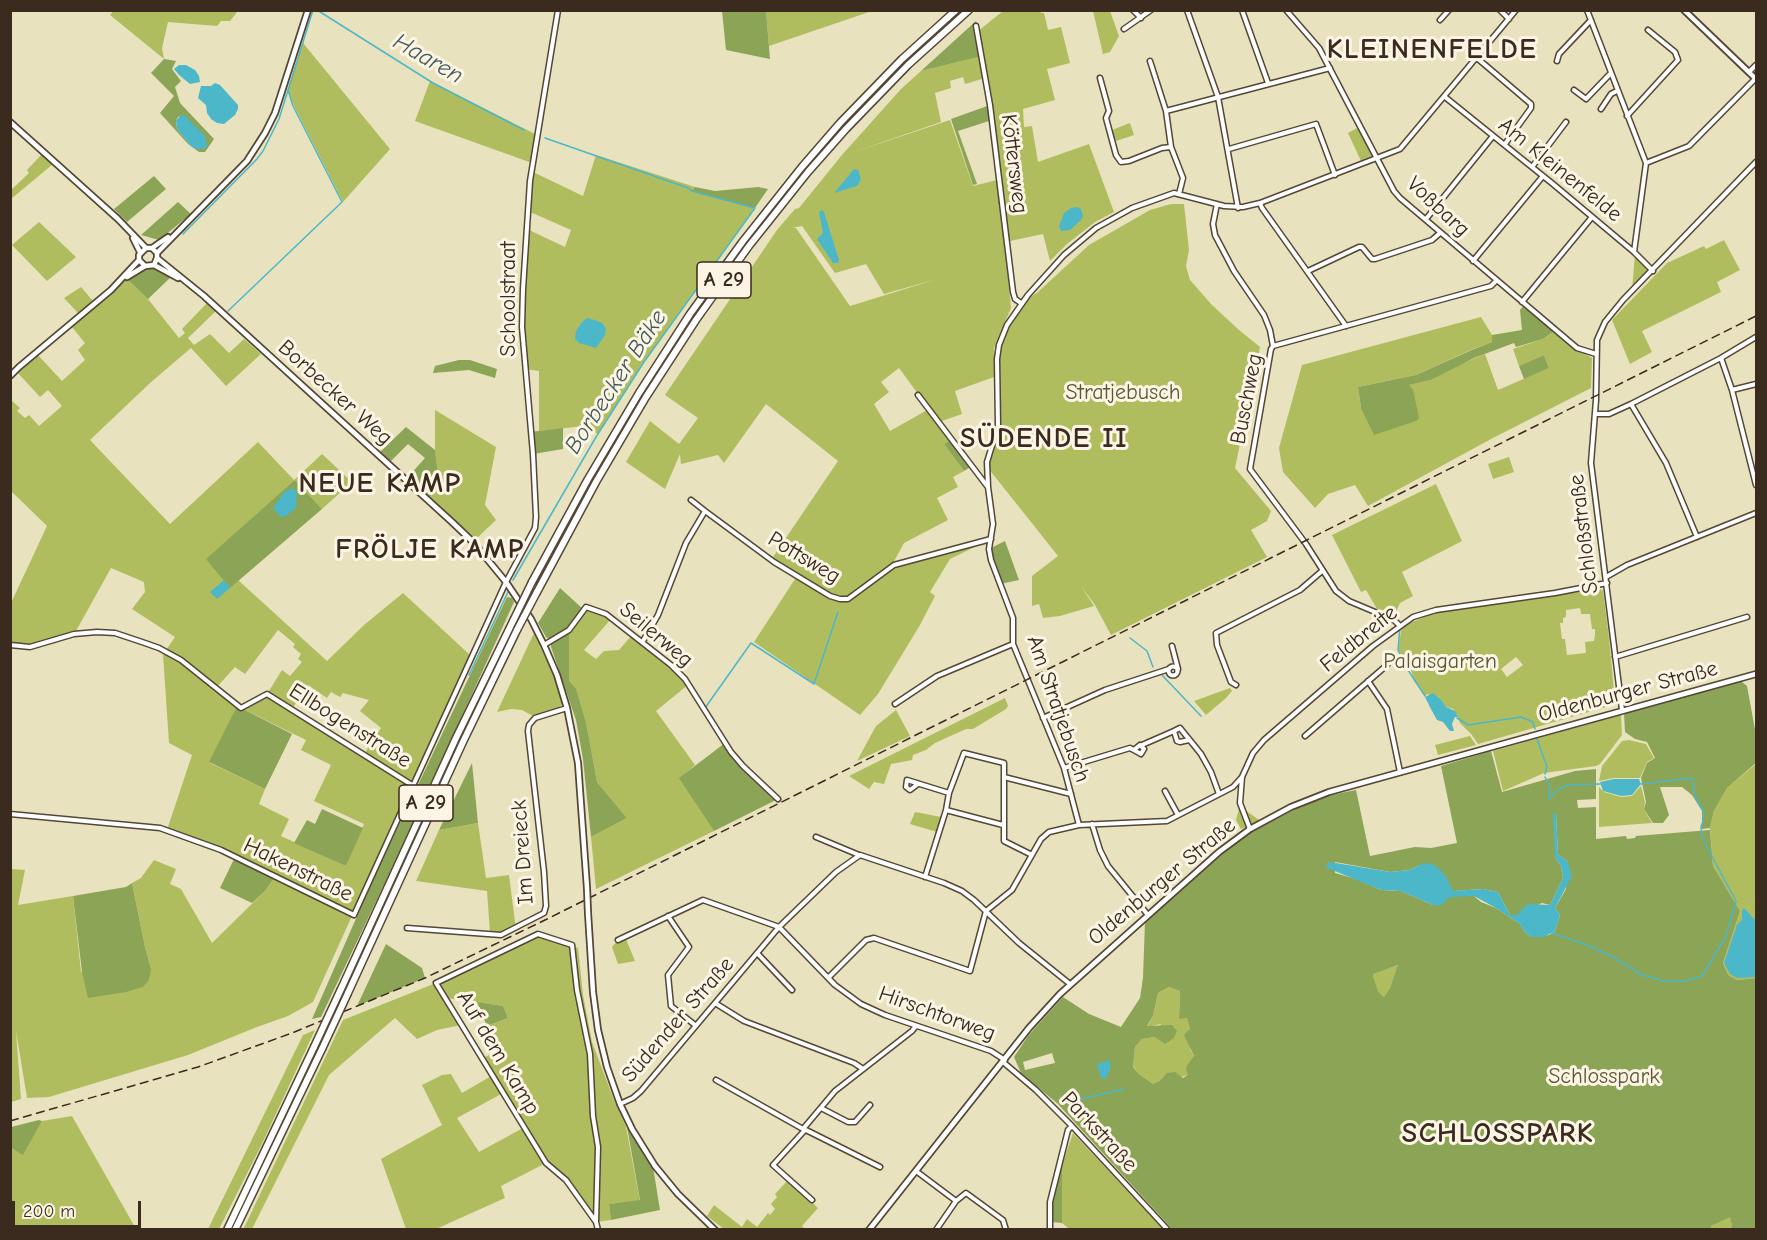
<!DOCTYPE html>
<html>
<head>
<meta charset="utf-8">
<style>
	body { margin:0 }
	#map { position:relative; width:1767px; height:1240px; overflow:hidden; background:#e9e2be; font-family:"Comic Neue",sans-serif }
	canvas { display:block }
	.frame { position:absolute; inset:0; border:12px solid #3b2a1e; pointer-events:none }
	.scale { position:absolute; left:12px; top:1201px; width:129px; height:27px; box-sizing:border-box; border:3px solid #3b2a1e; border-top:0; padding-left:8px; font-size:18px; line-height:21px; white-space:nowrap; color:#3b2a1e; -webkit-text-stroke:4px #fcf5e5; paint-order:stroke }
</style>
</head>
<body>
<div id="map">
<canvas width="1767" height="1240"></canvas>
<div class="frame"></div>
<div class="scale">200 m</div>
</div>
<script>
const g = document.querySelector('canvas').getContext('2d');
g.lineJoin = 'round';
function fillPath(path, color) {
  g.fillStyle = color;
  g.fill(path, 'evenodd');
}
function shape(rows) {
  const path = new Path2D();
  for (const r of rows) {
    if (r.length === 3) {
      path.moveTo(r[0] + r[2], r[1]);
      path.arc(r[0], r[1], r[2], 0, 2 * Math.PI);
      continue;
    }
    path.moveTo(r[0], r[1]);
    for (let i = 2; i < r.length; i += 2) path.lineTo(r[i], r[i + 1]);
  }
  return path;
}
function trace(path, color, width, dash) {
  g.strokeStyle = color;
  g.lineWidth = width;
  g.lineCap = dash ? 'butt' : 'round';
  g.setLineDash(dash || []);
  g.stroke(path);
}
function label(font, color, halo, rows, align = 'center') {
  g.font = font + ' "Comic Neue",sans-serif';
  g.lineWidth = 6;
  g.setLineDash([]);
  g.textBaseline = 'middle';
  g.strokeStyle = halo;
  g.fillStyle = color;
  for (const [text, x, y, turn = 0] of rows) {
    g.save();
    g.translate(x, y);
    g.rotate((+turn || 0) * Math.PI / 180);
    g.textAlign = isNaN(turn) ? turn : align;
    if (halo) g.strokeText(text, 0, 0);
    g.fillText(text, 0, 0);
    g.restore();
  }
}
const green = shape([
	[114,10,238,11,230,21,221,21,217,26,168,22,162,48,164,59,110,15],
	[766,11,766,10,872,11,769,46],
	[1003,11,1040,11,1041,13,1044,13,1048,30,1061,27,1070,63,1047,69,1055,100,1023,109,1024,127,1032,126,1038,162,1089,144,1114,212,1095,222,1067,244,1050,261,1043,234,1010,241,999,176,985,78,965,84,963,77,950,81,951,88,935,93,941,122,851,153,950,120,973,186,997,180,1006,235,1006,258,1011,308,994,348,994,377,955,391,962,414,939,422,952,439,944,444,964,471,953,477,958,487,937,498,948,520,904,543,892,565,991,539,950,559,930,592,935,596,920,625,878,694,860,715,754,642,797,576,830,596,838,598,771,560,838,461,766,404,724,463,718,455,681,464,680,454,665,489,626,462,650,421,679,444,698,418,665,395,777,230,795,209,799,208,842,155,901,89,921,71,981,56,977,32],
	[802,226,835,273,866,264,884,294,937,279,850,306,796,228,792,228],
	[899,368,929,409,890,431,874,404,889,392,881,382],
	[1093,11,1110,11,1119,36,1110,52,1103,54],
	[303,43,390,149,343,202,294,106,288,90],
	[430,81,537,135,532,163,415,121],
	[1130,123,1134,135,1116,141,1112,130],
	[1359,127,1374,155,1361,161,1348,133],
	[43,153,53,164,11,199,10,191,29,173,27,170],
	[596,155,695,187,692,191,755,208,644,362,598,434,584,426,539,431,539,371,525,369,522,327,527,229,565,247,571,230,528,211,531,171,583,196],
	[1171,204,1184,204,1189,250,1186,266,1190,280,1212,305,1239,330,1260,347,1235,468,1271,511,1267,521,1251,530,1267,557,1111,635,1095,605,1081,586,1094,606,1060,616,1043,618,1039,604,1032,606,1032,576,1058,556,988,468,987,462,998,426,997,359,1004,330,1026,300,1038,292,1089,245,1150,210],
	[39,222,76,257,47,281,12,245],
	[1724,240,1740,270,1717,282,1721,292,1642,331,1652,352,1630,364,1612,320,1667,263,1704,246,1706,249],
	[1635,254,1651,271,1632,290],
	[127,279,148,299,179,338,185,333,182,329,207,303,216,311,188,338,194,345,210,334,229,353,244,339,261,354,226,386,191,348,150,383,90,440,170,524,258,442,294,480,322,454,352,482,322,509,295,480,230,588,238,580,327,661,364,625,403,593,470,655,313,1002,288,1016,257,1027,188,1055,49,1097,27,1098,16,1031,21,1099,11,1102,11,869,25,870,18,905,73,896,81,972,151,969,145,947,132,883,141,878,154,860,176,869,170,884,181,889,212,943,265,891,275,877,221,850,167,830,192,755,169,743,163,654,181,659,180,656,166,650,175,637,132,609,145,592,144,582,111,568,76,631,30,645,11,643,11,603,47,526,11,491,10,399,20,408,17,411,25,418,29,415,39,426,62,406,48,390,40,397,17,372,37,354,62,381,85,360,78,350,85,343,71,326],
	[278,630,295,644,293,647,301,654,298,659,302,662,290,676,282,670,267,694,241,708,306,740,301,750,331,765,314,801,364,824,346,866,281,836,289,819,259,804,265,789,210,763,237,706,216,688,235,667,245,674],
	[308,685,327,698,331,692,340,697,343,693,369,700,360,711,381,728,364,754,292,709],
	[81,287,93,301,78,313,64,298],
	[1481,317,1492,335,1492,342,1473,349,1416,375,1358,387,1361,408,1408,385,1431,380,1461,364,1485,354,1498,390,1549,368,1544,355,1519,366,1513,349,1543,339,1554,331,1576,349,1592,358,1591,388,1491,439,1368,506,1355,485,1328,494,1315,508,1283,472,1279,448,1302,365],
	[435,410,496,447,485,505,496,520,476,539,430,497,438,487,439,482,435,450],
	[1509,457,1514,472,1493,479,1488,464],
	[1436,484,1462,541,1402,572,1413,596,1400,603,1394,616,1377,609,1366,590,1361,592,1332,535],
	[1600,589,1603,591,1609,638,1615,702,1613,705,1478,744,1472,735,1460,723,1458,717,1453,709,1446,707,1435,697,1428,694,1425,696,1414,681,1411,669,1398,650,1402,626,1437,612],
	[1580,608,1581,614,1590,614,1592,629,1595,629,1595,635,1594,641,1585,642,1586,653,1567,655,1565,639,1562,639,1560,623,1563,623,1563,618,1566,617,1566,610],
	[1516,657,1523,665,1507,677,1501,669],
	[587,609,595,610,611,619,584,650,596,659,604,651,619,650,632,635,671,665,689,684,656,711,695,765,680,778,714,831,596,889,591,837,627,818,597,782,587,727,569,681,569,632,582,613],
	[534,633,555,678,562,704,559,708,533,716,522,710,511,709,497,712],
	[1230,688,1232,691,1225,699,1206,715,1194,701],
	[1005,698,1008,706,1006,709,973,729,966,729,935,743,926,750,913,755,912,760,891,764,884,784,874,782,869,789,849,776],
	[896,710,910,736,857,761,876,726],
	[1621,715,1622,735,1600,764,1596,766,1544,773,1503,791,1493,751],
	[1470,736,1476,745,1438,755,1435,745],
	[1629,740,1646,744,1654,758,1647,762,1640,778,1614,778,1599,781,1602,766,1622,741],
	[1756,764,1756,978,1737,980,1728,975,1723,963,1740,911,1713,866,1710,828,1714,811,1727,788],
	[1641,786,1645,802,1644,809,1652,823,1599,827,1599,787,1604,792,1621,797,1632,796],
	[1240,803,1245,810,1262,822,1250,829,1247,826,1241,829,1236,820,1240,805,1246,823],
	[915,812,941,817,937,832,910,824],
	[478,823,486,878,509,875,516,930,502,937,501,935,490,933,487,891,416,881,439,830],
	[535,933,578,948,583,995,592,1042,614,1100,626,1127,640,1201,609,1204,611,1220,596,1222,566,1180,546,1163,501,1186,505,1198,436,1229,406,1229,381,1159,442,1125,422,1085,442,1075,451,1074,462,1093,493,1075,503,1093,457,1118,479,1152,523,1128,540,1153,483,1058,497,1051,487,1026,508,1018,503,1006,446,998,461,1025,437,1030,417,1039,395,1018,329,1075,252,1229,243,1230,343,1020,436,983],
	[625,937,635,961,618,964,612,947,618,940],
	[1399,965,1390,988,1384,997,1378,991,1372,977,1373,973],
	[1169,987,1180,991,1179,1019,1187,1017,1190,1029,1190,1049,1194,1056,1189,1075,1153,1084,1139,1074,1133,1066,1135,1047,1142,1039,1155,1037,1161,1024,1147,1027,1153,1016,1158,993],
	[315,1030,261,1146,219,1229,208,1229,303,1035],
	[72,1116,136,1229,11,1229,10,1148,23,1154,42,1121],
	[1073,1133,1163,1229,1069,1229,1062,1223,1062,1165],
	[788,1180,818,1208,802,1226,805,1229,724,1229,707,1216,714,1205,742,1227,747,1219,757,1227,768,1213,770,1215,775,1209,771,1204,777,1197,775,1194],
	[1730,1216,1732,1226,1729,1229,1713,1229,1711,1226]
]);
const forest = shape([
	[722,11,766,11,770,59,726,50],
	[976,21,982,56,921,71],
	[164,59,176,61,172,69,181,81,175,87,180,103,214,139,205,152,199,152,188,144,160,113,174,96,151,73],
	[179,116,191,146,177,129,176,120],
	[990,105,992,120,958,131,977,184,973,185,951,119],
	[154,176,166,189,127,222,114,209],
	[695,187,715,191,758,187,768,189,755,208,692,191],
	[178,202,191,214,159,240,141,235],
	[142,269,156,269,172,276,148,299,127,279],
	[1523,306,1554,331,1543,339,1516,347,1514,343,1474,358,1431,380,1409,385,1413,390,1419,418,1416,421,1374,435,1361,408,1358,387,1416,375,1474,349,1492,342,1492,335,1522,330,1520,310],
	[1544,355,1549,368,1524,379,1519,366],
	[459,360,470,360,497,369,495,378,469,370,433,373,435,366],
	[406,427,435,450,439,482,430,497,408,477,425,458,408,444,391,461,380,452],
	[563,428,563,449,533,454,530,432],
	[952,439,972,466,964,471,944,444],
	[295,480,322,509,230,588,206,559],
	[1005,541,1019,580,1000,584,989,549],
	[560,588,583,609,562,633,549,639,546,637,538,623],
	[507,597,512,598,514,602,412,826,321,1017,312,1019,372,882],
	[569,632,569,681,576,689,587,727,597,782,627,818,591,837,583,759,576,720,551,647,551,643],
	[1741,681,1747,686,1756,735,1756,763,1727,788,1714,811,1710,828,1702,829,1702,811,1692,795,1682,787,1660,787,1669,815,1663,823,1653,823,1644,809,1646,802,1641,778,1647,763,1655,758,1647,742,1635,739,1625,732,1624,714],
	[237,706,292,734,265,789,209,762],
	[725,743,743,766,778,799,714,831,679,778],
	[1491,751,1502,792,1575,771,1596,769,1596,799,1577,800,1578,808,1596,807,1596,839,1626,836,1627,839,1635,838,1636,836,1710,830,1713,866,1740,911,1723,963,1728,975,1737,980,1756,978,1756,1229,1729,1229,1732,1226,1730,1217,1711,1226,1713,1230,1172,1229,1058,1104,1021,1073,1014,1057,1028,1036,1063,997,1089,1014,1121,1027,1140,998,1143,978,1145,921,1220,853,1242,837,1302,806,1331,795,1356,790,1370,856,1415,847,1431,848,1457,843,1441,766],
	[1556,814,1558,854,1568,862,1566,889,1555,908,1560,915,1555,931,1549,935,1531,937,1524,931,1520,924,1496,908,1481,902,1474,896,1451,896,1454,891,1483,889,1498,892,1510,915,1517,915,1542,903,1550,905,1563,878,1561,866,1555,857],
	[1335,862,1390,872,1410,870,1419,865,1433,905,1401,891,1381,890,1356,879,1335,873],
	[1398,965,1390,988,1384,997,1378,991,1373,977,1373,974],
	[1169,987,1180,991,1179,1019,1187,1018,1190,1029,1184,1035,1194,1056,1188,1064,1186,1069,1188,1075,1183,1078,1175,1072,1167,1073,1160,1081,1153,1084,1139,1074,1133,1067,1135,1047,1142,1039,1155,1037,1165,1044,1174,1038,1177,1031,1172,1025,1147,1026,1153,1016,1158,993],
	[1052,1053,1055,1063,1025,1070,1023,1062],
	[472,763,478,823,439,830],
	[322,809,363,828,346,866,294,843,307,820,315,824],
	[235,857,275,877,265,891,252,903,220,888],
	[132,883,145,947,151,969,149,980,143,987,126,992,88,998,82,972,73,896,126,887],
	[386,944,422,968,425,978,357,1006],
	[477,1002,503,1006,508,1018,487,1026],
	[39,1120,42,1121,23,1155,11,1148,11,1127],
	[627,1127,653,1167,660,1210,611,1220,609,1204,640,1200],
	[1062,1165,1062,1223,1052,1222,1053,1202]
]);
const water = shape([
	[179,65,186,65,195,70,199,76,200,82,190,84,179,75,174,69],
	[215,83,220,85,238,105,238,109,235,115,224,124,217,123,211,119,207,113,206,105,198,98,201,86,211,86],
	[183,114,205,136,207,146,205,149,196,149,191,146,177,129,176,120],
	[854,169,858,170,861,179,857,186,834,193],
	[1077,207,1081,209,1083,216,1081,220,1070,230,1061,231,1059,226,1064,213,1071,208],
	[822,210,824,212,839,260,838,263,833,263,817,239,823,233,819,212],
	[587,318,598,321,603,324,606,329,605,335,596,348,579,343,575,339,576,331,582,322],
	[292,488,297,492,296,508,286,516,281,517,273,508,284,492],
	[224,580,230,588,217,599,210,592],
	[1433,693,1441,700,1446,707,1455,711,1458,717,1455,717,1452,724,1454,731,1450,731,1443,722,1437,720,1431,709,1425,697],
	[1614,779,1639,779,1641,784,1632,795,1621,796,1603,791,1600,782],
	[1556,813,1558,854,1568,862,1572,876,1555,908,1560,915,1555,931,1544,937,1531,937,1524,931,1520,924,1496,908,1474,896,1450,897,1440,906,1433,905,1401,891,1381,890,1325,867,1330,862,1390,872,1410,870,1419,865,1428,863,1436,866,1445,875,1453,891,1483,889,1498,892,1510,915,1517,915,1524,907,1529,904,1550,905,1563,878,1561,866,1555,857,1553,814],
	[1744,908,1756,921,1756,977,1737,978,1730,974,1724,963,1737,925,1742,920,1742,911],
	[1110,1060,1110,1071,1105,1079,1101,1078,1097,1064]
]);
const stream = shape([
	[317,10,433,83,524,130],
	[183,234,257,159,263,151,279,119,313,10],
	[228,311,342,202,293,106,288,90],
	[513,580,596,437,644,362,755,208,692,191,688,188,545,138],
	[1400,627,1398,650,1408,670,1425,696],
	[1130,638,1147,651,1153,667],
	[1161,674,1201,716],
	[469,675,508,592],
	[705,708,751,643,814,684,838,612],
	[1457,718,1468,725,1521,717,1533,722,1535,729],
	[1537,739,1547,767,1545,774],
	[1545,777,1550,786,1549,799,1559,789,1569,785,1600,784],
	[1552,933,1590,946,1613,957,1642,975,1664,981,1685,981,1702,976,1726,936,1736,901,1702,838,1701,827,1703,821,1704,812,1695,797,1692,778,1641,784],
	[1068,1104,1076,1100,1124,1089]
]);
const street = shape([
	[1133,10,1141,18],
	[1187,10,1218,97,1238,208],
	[1242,10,1268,83],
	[1286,10,1319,48,1394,191,1400,198,1577,348,1596,354],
	[1500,10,1509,19],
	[1587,10,1646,163,1634,252],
	[1440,20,1449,10],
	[976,26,990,105,1013,292,1015,299,1021,303],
	[1124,29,1151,10],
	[1477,58,1531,104,1531,108,1505,144],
	[1150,61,1166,111,1171,147],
	[1557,61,1559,54,1591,20],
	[1749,72,1756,65],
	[1100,78,1109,111,1106,118,1116,155,1121,162,1129,161,1162,148,1171,147,1183,178,1179,194],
	[1574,90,1586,99,1610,74],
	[1445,97,1553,184,1634,252,1653,271],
	[1601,109,1611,94,1617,91],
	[1166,111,1330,68],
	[1627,116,1678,60,1675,52,1648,30],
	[1229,149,1316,124,1335,175],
	[1646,163,1689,146,1756,78],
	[1532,167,1566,122],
	[1260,203,1262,208,1346,326],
	[1217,204,1213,224,1215,235,1234,271,1264,315,1270,330,1273,346],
	[1426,219,1493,136],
	[1473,261,1543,176],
	[1308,271,1359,247,1362,247,1372,259,1375,259,1432,240,1440,233],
	[1522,302,1592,217],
	[1273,346,1271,349,1250,469,1306,544,1336,591,1349,601,1394,620,1399,625],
	[1273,346,1491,286,1496,281],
	[1721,358,1732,390,1756,485],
	[1732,390,1756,384],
	[918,395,987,486],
	[1631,404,1666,463,1697,537],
	[1596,414,1609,414,1631,404,1721,358,1756,337],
	[705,511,774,562,830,596,840,599,848,599,894,565,991,539],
	[1606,577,1627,565,1756,513],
	[643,641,658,615,686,543,705,511,691,500],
	[10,645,30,647,74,634,97,632,115,633,142,642,159,648,181,660,241,708,267,694,412,785],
	[544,645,569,630,586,607,606,614,671,665,685,679,731,752,743,766,778,799],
	[1172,646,1178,669],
	[1615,657,1747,617],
	[1173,671,4.5],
	[1368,681,1387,709,1400,772],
	[1236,685,1231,682,1217,645,1216,633,1300,590,1322,571],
	[895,704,937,676,1013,644],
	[1622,710,1591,463,1596,400,1597,340,1605,322,1623,300,1756,162],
	[1043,718,1105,690,1169,669],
	[1305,736,1387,665],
	[1189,740,1180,742,1177,741,1174,731,1180,728,1201,754,1211,772,1219,794],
	[1142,745,1174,731],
	[1064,768,1120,751,1130,748,1141,754,1144,749,1140,745,1135,749],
	[1004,777,1071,794],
	[1242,777,1240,803,1250,829],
	[918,784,910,790,906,787,907,780,949,793],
	[1165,791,1178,815],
	[946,810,949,793,964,753,1004,763,1004,841,1032,855],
	[10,814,160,828,221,850,354,915,506,582,535,528,536,517,533,454,522,327,523,289,530,181,558,10],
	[1092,824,1100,850,1108,866,1148,915],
	[1079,825,1064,768,1013,644,1013,618,991,560,989,549,993,524,988,487,987,462,998,426,997,359,999,345,1007,325,1028,295,1064,255,1096,228,1132,208,1174,193,1224,206,1243,207,1260,203,1400,149,1516,10],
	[816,837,859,855],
	[925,877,946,810,1003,825],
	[986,911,1012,890,1041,839,1049,832,1079,825,1167,821,1233,787,1242,777,1253,753,1264,740,1373,646,1413,617,1436,610,1555,593,1607,583],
	[668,916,689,947,668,975,671,1006,695,1025],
	[407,928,501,935,544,913,546,906,544,872,528,731,529,725,535,718,567,708],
	[618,940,703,900,779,927,835,985,861,1004,885,1015,991,1051,1005,1060],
	[757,953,792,990],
	[829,977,866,940,874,938,970,971,986,911],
	[715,1003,744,1021,854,1063,863,1069],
	[1003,1062,1036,1090,1072,1126,1168,1230],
	[716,1080,803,1129,835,1091,912,1031,916,1026],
	[620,1104,633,1098,641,1091,779,927,836,872,860,855,944,883,962,891,974,900,1019,943,1070,984],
	[821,1108,848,1122,855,1122,870,1105],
	[804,1129,880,1167],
	[805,1130,773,1165,812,1200],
	[916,1171,956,1201],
	[596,1222,598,1147,593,1116,590,1054,577,990,572,945,538,934,436,983,546,1163,566,1180,596,1222,598,1230],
	[936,1230,956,1201,966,1193,1003,1220,1006,1230],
	[1050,1230,1050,1202,1068,1130,1072,1126]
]);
const secondary = shape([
	[1684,10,1756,79],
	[10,122,118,219,146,248],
	[133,238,140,252],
	[152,248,168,237],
	[157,253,247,161,265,133,275,113,308,10],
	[157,258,204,296,452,522,474,543,506,582,531,619,544,645,557,675,567,708,578,763,587,888],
	[154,265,178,278],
	[145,266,139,260,139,255,146,248,152,248,157,253,157,258,154,265],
	[127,277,145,266,154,265],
	[10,376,19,367,111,290,139,260],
	[588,913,593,992,598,1030,607,1067,620,1104,632,1129,655,1166,678,1194,715,1230],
	[869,1230,1029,1028,1060,994,1219,852,1250,829,1291,807,1329,792,1756,674]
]);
const highway = shape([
	[532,582,588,479,639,393,690,314,743,241,801,168,840,123,902,59,956,10],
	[537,592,596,482,646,397,696,320,749,246,808,172,846,129,908,65,969,10],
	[341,989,456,738,514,619],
	[348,993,463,742,517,630],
	[227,1230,314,1047],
	[235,1230,322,1049]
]);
const rail = shape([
	[10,1121,198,1067,292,1033,425,978,545,920,1756,316]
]);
const secondaryBridge = shape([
	[587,888,588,913]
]);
const highwayBridge = shape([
	[514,619,532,582],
	[517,630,537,592],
	[314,1047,341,989],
	[322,1049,348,993]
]);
const shields = [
	[724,280,54],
	[426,803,54]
];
const shieldNames = [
	["A 29",724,280],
	["A 29",426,803]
];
const streetNames = [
	["Köttersweg",1014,164,83],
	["Am Kleinenfelde",1560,170,39],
	["Voßbarg",1438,207,43],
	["Schoolstraat",509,299,-90],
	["Borbecker Weg",335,393,42],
	["Buschweg",1247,399,-79],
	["Schloßstraße",1584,534,-97],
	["Pottsweg",804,558,31],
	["Seilerweg",656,635,40],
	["Feldbreite",1359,639,-39],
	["Oldenburger Straße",1628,692,-15],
	["Am Stratjebusch",1058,709,71],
	["Ellbogenstraße",350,726,32],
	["Im Dreieck",523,852,-94],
	["Hakenstraße",298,870,26],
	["Oldenburger Straße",1162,882,-40],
	["Hirschtorweg",937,1014,20],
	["Südender Straße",678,1020,-49],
	["Auf dem Kamp",498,1053,59],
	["Parkstraße",1099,1132,47]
];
const parkNames = [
	["Stratjebusch",1123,393],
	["Palaisgarten",1440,662],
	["Schlosspark",1604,1077]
];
const waterNames = [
	["Haaren",428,59,30],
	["Borbecker Bäke",616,382,-57]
];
const districtNames = [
	["KLEINENFELDE",1432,50],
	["SÜDENDE II",1044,439],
	["NEUE KAMP",380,484],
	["FRÖLJE KAMP",430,550],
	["SCHLOSSPARK",1498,1134]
];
fillPath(green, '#afbd5f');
fillPath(forest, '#8ba456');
fillPath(water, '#4cb7c8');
trace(stream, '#4cb7c8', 1.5);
trace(street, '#554636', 7);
trace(secondary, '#554636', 8);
trace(highway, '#554636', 9);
trace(street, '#fff', 4);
trace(secondary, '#fff', 4.5);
trace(highway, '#fff', 6);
trace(rail, '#3b2a1e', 1.5, [9, 4.5]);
trace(secondaryBridge, '#554636', 8, []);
trace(highwayBridge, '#554636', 9, []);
trace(secondaryBridge, '#fff', 4.5);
trace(highwayBridge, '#fff', 6);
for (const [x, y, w] of shields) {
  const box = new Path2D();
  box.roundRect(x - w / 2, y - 18, w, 36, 4.5);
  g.fillStyle = '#fcf5e5';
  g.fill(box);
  trace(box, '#3b2a1e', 1.5);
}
label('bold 21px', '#3b2a1e', null, shieldNames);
label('22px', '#3b2a1e', '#fcf5e5', streetNames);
label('22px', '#5e5632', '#fcf5e5', parkNames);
label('italic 24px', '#415b5a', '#fcf5e5', waterNames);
g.letterSpacing = '1.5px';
label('bold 28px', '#3b2a1e', '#fcf5e5', districtNames);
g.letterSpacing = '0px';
</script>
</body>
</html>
